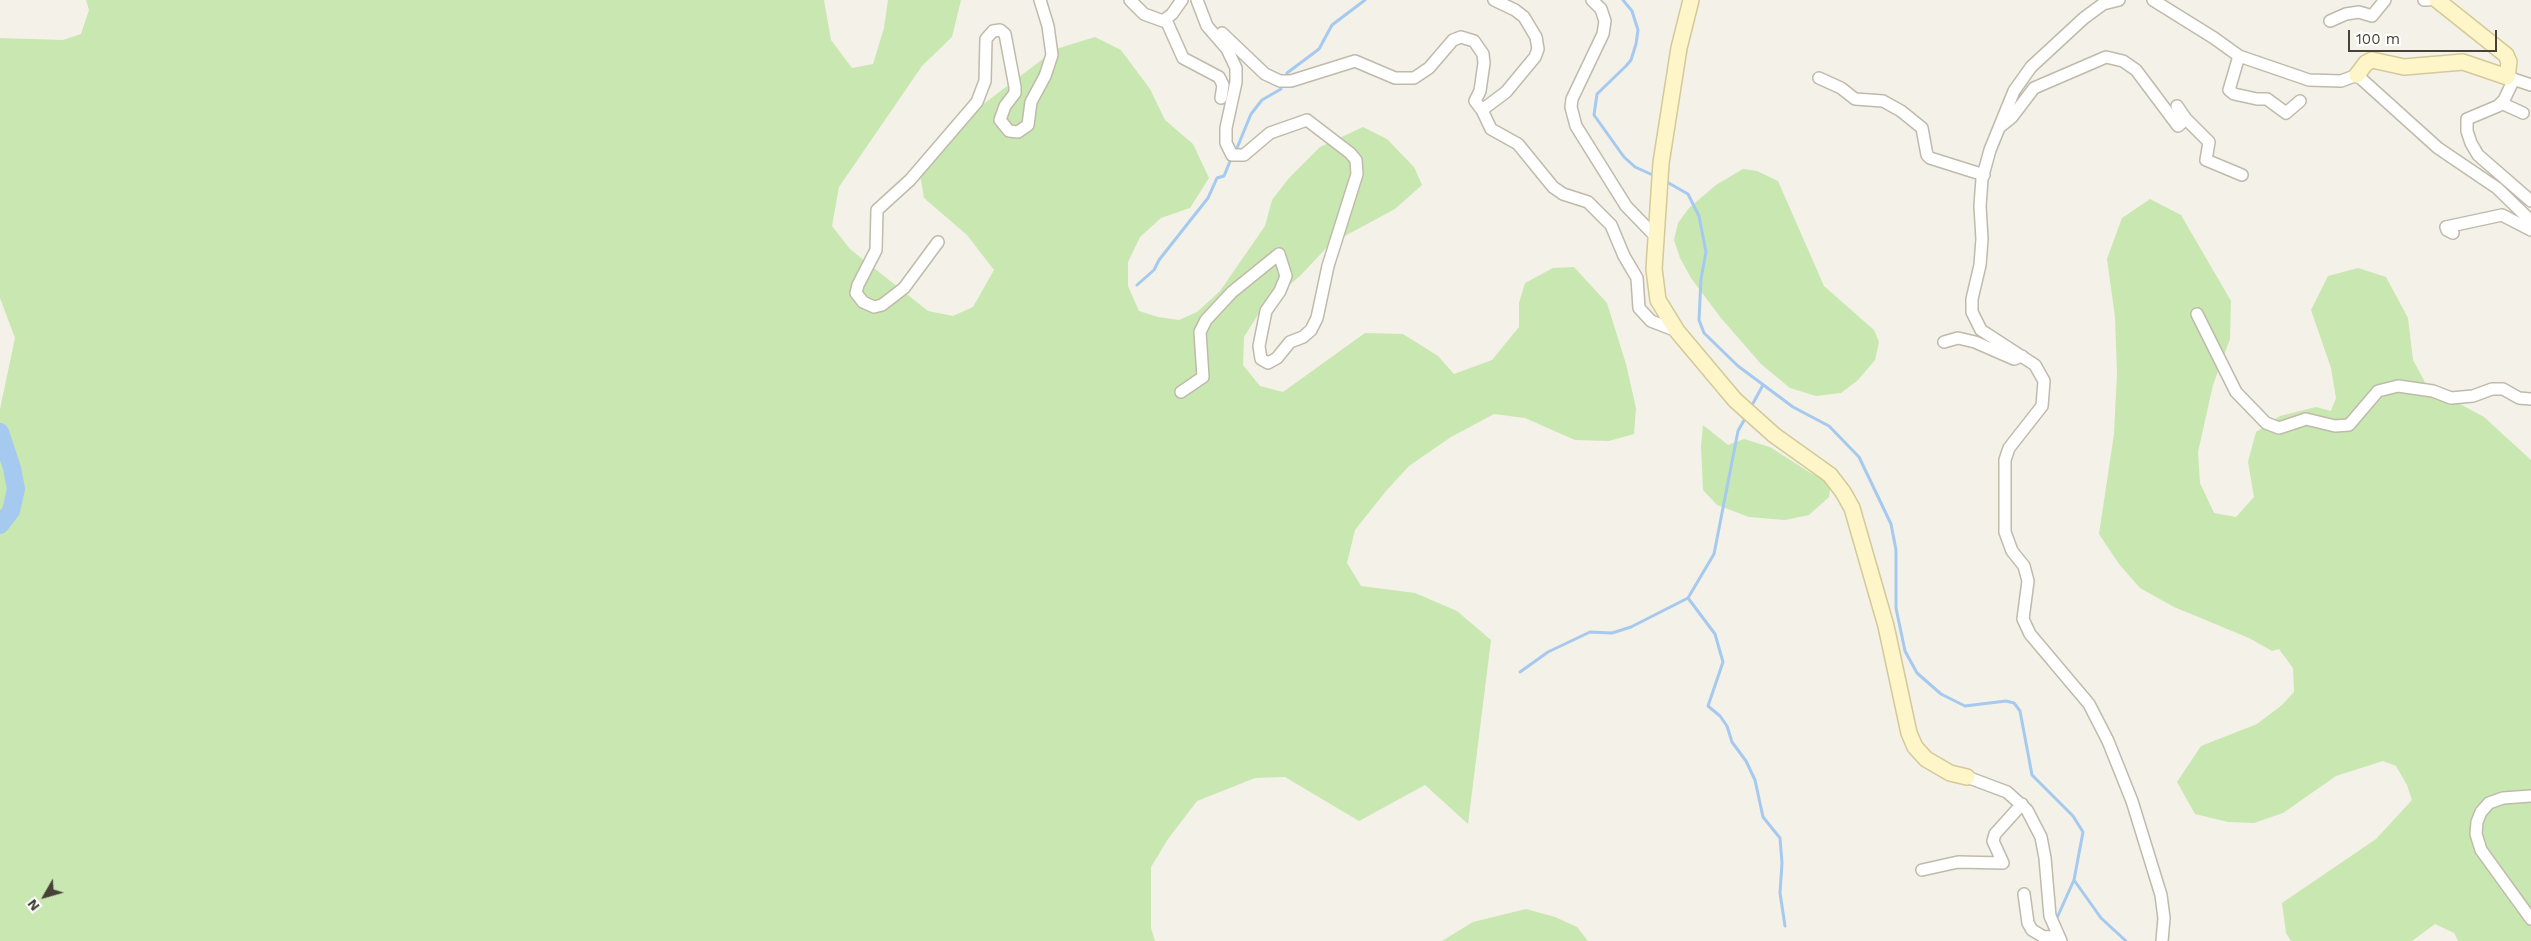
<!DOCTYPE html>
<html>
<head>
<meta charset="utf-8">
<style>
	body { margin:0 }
	#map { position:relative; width:2531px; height:941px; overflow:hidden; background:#f4f1e8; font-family:"Work Sans",sans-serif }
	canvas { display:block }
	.north { position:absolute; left:20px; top:871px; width:50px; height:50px; -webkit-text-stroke:4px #fff; paint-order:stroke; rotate:232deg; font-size:14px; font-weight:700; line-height:20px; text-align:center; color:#474237 }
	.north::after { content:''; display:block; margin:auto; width:18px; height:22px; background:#474237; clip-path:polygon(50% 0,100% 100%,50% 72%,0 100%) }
	.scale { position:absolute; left:2348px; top:30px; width:149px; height:22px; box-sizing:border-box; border:2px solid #474237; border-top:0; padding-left:6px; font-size:15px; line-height:18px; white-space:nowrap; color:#474237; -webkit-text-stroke:4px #fff; paint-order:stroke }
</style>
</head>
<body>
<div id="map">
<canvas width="2531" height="941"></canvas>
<div class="north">N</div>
<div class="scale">100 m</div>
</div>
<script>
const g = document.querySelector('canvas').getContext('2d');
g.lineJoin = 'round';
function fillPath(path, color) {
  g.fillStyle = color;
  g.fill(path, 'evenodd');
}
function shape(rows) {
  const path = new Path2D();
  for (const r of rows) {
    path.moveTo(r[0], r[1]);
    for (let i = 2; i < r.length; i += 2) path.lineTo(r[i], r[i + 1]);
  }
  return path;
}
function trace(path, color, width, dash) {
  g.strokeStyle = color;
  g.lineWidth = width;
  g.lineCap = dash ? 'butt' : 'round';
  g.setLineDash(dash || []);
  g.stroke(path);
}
const green = shape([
	[86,0,824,0,831,40,852,68,873,64,884,28,888,0,961,0,952,37,922,66,839,187,832,226,850,249,928,311,953,316,973,307,994,270,967,235,924,198,920,174,973,112,1056,49,1095,37,1121,50,1150,89,1165,120,1193,144,1209,178,1190,208,1161,218,1140,237,1128,262,1128,286,1139,311,1158,317,1179,320,1197,312,1220,291,1265,226,1272,200,1289,178,1320,147,1363,127,1387,139,1414,167,1422,185,1395,209,1330,244,1300,276,1263,307,1244,337,1243,365,1260,386,1283,392,1365,333,1403,334,1438,356,1454,374,1492,360,1519,327,1519,303,1525,283,1553,268,1574,267,1607,303,1626,364,1636,408,1634,434,1609,441,1575,440,1525,418,1494,414,1451,437,1409,466,1386,491,1355,530,1347,563,1361,586,1415,593,1457,611,1491,640,1468,824,1425,785,1359,821,1285,777,1255,778,1197,801,1168,839,1151,867,1151,928,1155,941,0,941,0,409,15,338,0,298,0,38,63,40,81,34,89,10],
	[1743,169,1757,171,1778,181,1824,286,1874,330,1879,342,1875,360,1858,380,1841,393,1816,396,1790,388,1761,364,1721,318,1691,278,1680,258,1674,240,1678,223,1689,208,1716,185],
	[2150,199,2181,215,2231,301,2230,339,2213,385,2198,452,2200,483,2214,513,2236,517,2254,497,2248,462,2256,432,2280,416,2316,407,2331,411,2336,398,2331,368,2311,310,2328,276,2358,268,2386,277,2408,318,2413,360,2427,386,2484,417,2531,460,2531,941,2458,941,2454,933,2435,924,2412,941,2291,941,2286,933,2282,903,2376,839,2412,800,2407,785,2396,766,2383,761,2336,776,2283,813,2254,823,2228,822,2195,814,2177,782,2201,746,2257,724,2282,705,2294,692,2293,668,2279,649,2272,651,2249,638,2174,607,2140,588,2119,564,2099,534,2114,434,2117,374,2115,317,2107,259,2122,218],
	[1703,425,1728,445,1744,439,1770,447,1809,472,1831,483,1829,497,1809,515,1785,520,1749,517,1717,505,1703,490,1701,446],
	[1526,909,1555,917,1577,927,1588,941,1442,941,1473,922]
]);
const stream = shape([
	[1623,0,1632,11,1638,30,1636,44,1631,60,1626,66,1597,94,1594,115,1624,157,1635,167,1655,176],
	[1287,73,1319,49,1332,25,1365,0],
	[1237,148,1251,114,1262,100,1281,89],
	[1665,181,1688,194,1699,216,1706,252,1701,279,1699,320,1704,333,1738,366,1793,407,1829,426,1859,457,1891,524,1896,550,1896,608,1905,651,1917,673,1941,694,1965,706,2006,701,2014,703,2020,711,2032,775,2073,816,2083,832,2074,880,2101,918,2126,941],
	[1137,285,1154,270,1159,260,1208,198,1217,178,1224,176,1231,159],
	[1751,407,1763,385],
	[1688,598,1715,634,1723,662,1708,706,1720,716,1727,726,1732,742,1746,761,1755,780,1763,817,1780,838,1782,863,1780,893,1785,926],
	[1520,672,1548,652,1590,632,1612,633,1631,627,1688,598,1714,554,1738,431,1747,415],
	[2056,920,2074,880]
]);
const river = shape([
	[0,432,12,468,16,489,11,511,0,525]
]);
const street = shape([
	[1130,0,1144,14,1163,21,1172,14,1182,0],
	[1592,0,1601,9,1605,21,1603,34,1572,99,1571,107,1576,126,1626,206,1655,236],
	[2119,0,2103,4,2084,18,2031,67,2014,91,1990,150,1982,179,1980,206,1982,239,1980,265,1972,299,1972,312,1981,330,2035,365,2044,381,2042,406,2009,448,2005,460,2005,532,2012,551,2024,566,2028,581,2023,619,2030,634,2089,704,2108,741,2132,801,2161,895,2164,918,2162,941],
	[2153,0,2214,38,2239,56,2309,80,2341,81,2357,75,2438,148,2497,188,2531,221],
	[2424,0,2428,0],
	[1166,20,1183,58,1219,77,1223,85,1221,98],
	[2330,21,2346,14,2359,12,2372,16,2385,0],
	[1222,33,1265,74,1280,81,1291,81,1355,61,1395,78,1414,78,1429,68,1453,40,1461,37,1474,41,1483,54,1484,63,1480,91,1475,101,1482,110,1491,129,1518,144,1553,187,1563,194,1588,202,1611,225,1624,256,1637,278,1639,308,1651,321,1677,331],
	[2239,56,2229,90,2234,94,2257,99,2267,99,2286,113,2300,101],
	[2507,77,2531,85],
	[1819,78,1841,88,1855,99,1883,101,1901,111,1922,128,1927,155,1930,158,1984,175],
	[2514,79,2504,100,2498,106,2467,119,2467,131,2471,143,2478,155,2531,201],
	[2501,103,2523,113],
	[2177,106,2186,119,2209,142,2206,160,2242,175],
	[1482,110,1506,92,1535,57,1538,49,1536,37,1524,17,1515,10,1494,0],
	[2001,126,2012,117,2034,88,2106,57,2123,61,2136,70,2178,126,2186,119],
	[2453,233,2447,230,2446,227,2502,215,2531,230],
	[938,242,904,288,882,305,874,307,863,302,856,293,858,285,876,250,877,210,910,180,977,102,985,81,986,39,993,31,1000,30,1005,34,1015,87,1015,93,1005,106,1000,120,1009,131,1018,132,1028,125,1031,102,1045,76,1052,55,1048,26,1040,0],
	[2197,314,2236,392,2266,423,2279,428,2306,419,2335,426,2349,425,2378,391,2398,386,2433,391,2451,398,2473,396,2492,389,2503,389,2519,398,2531,399],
	[1944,342,1958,338,1975,342,2014,359,2022,356],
	[1181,392,1203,377,1200,332,1206,320,1232,292,1279,254,1286,276,1280,291,1266,311,1259,346,1261,359,1268,363,1277,358,1290,342,1303,337,1311,330,1317,318,1328,266,1357,174,1356,160,1350,153,1307,120,1270,133,1244,155,1232,155,1226,143,1226,128,1236,82,1236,68,1227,49,1207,26,1197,0],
	[1967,777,2007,792,2027,810,2041,837,2045,858,2050,916,2061,941],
	[2531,796,2503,798,2489,803,2481,812,2477,822,2476,834,2481,850,2531,919],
	[1922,870,1958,862,2003,863,1993,841,1995,834,2022,804],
	[2024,894,2028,923,2032,930,2044,937,2058,936]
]);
const secondary = shape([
	[1691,0,1679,48,1661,163,1654,269,1658,300,1677,331,1735,400,1774,435,1830,475,1843,492,1852,508,1886,626,1909,733,1915,747,1926,759,1950,773,1967,777],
	[2357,75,2366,63,2372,60,2404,67,2463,62,2507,77,2509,62,2506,55,2437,0]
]);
fillPath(green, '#c9e7b1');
trace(stream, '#a5c9ef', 3);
trace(river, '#a5c9ef', 18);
trace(street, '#bfbaaa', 14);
trace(secondary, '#d3c999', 18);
trace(street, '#fff', 11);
trace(secondary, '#fef6c8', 15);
</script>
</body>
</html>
